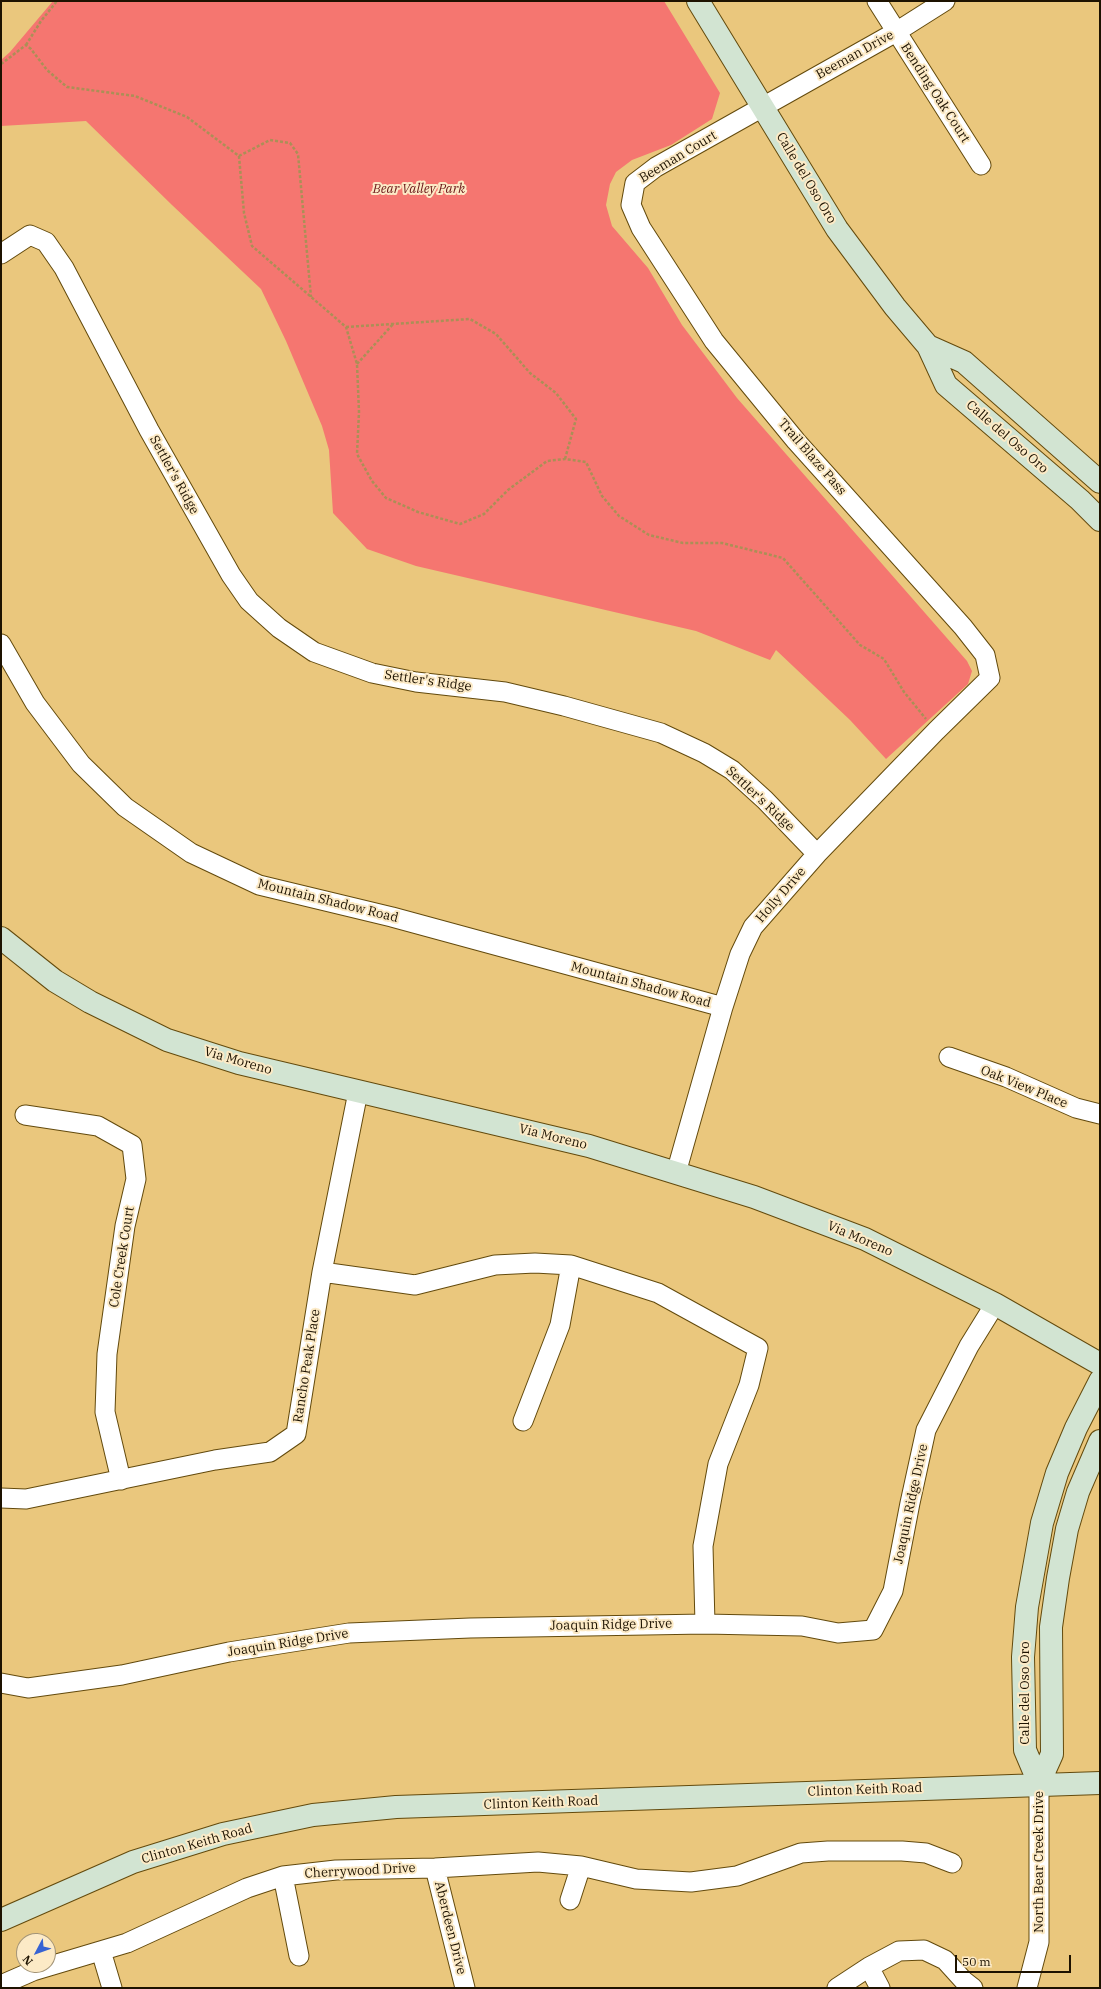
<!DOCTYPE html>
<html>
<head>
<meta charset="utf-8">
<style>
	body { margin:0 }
	#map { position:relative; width:1101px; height:1989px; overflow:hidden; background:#eac77d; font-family:"IBM Plex Serif",serif }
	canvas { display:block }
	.frame { position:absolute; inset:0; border:2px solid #1d1200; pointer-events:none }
	.north { position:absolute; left:16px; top:1933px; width:40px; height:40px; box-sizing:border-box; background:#fceac6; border:1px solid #a39477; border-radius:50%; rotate:229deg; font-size:11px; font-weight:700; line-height:16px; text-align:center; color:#1d1200 }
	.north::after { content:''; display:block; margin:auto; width:14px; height:18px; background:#3763d3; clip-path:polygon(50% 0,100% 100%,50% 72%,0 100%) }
	.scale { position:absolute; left:955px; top:1955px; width:116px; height:18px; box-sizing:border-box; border:2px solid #1d1200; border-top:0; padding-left:5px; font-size:12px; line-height:14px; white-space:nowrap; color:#1d1200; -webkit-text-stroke:3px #fceac6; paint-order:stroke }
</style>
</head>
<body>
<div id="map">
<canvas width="1101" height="1989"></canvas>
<div class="frame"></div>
<div class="north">N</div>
<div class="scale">50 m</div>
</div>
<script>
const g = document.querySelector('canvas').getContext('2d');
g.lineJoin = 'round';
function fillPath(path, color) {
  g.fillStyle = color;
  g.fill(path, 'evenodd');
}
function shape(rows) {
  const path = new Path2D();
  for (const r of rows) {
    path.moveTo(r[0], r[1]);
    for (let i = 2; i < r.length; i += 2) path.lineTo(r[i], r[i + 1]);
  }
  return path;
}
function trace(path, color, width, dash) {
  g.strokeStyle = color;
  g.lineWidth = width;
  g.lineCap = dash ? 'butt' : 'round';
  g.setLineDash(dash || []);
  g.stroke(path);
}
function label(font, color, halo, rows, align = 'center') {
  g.font = font + ' "IBM Plex Serif",serif';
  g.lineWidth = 4;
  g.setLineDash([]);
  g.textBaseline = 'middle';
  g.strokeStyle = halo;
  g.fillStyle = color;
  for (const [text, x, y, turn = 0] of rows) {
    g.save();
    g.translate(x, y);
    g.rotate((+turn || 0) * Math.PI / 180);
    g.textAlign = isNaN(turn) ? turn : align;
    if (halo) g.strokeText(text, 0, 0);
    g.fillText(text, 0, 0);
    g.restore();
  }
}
const green = shape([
	[53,1,664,1,720,93,712,119,671,145,632,160,616,172,610,184,606,205,612,226,648,268,682,325,737,398,967,661,972,671,968,684,886,759,850,720,776,650,770,660,696,631,416,566,367,549,333,513,329,450,322,426,286,341,261,289,172,205,86,121,1,126,1,60,10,52]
]);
const path = shape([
	[26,45,41,21,57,1],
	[1,64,26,45,31,49,47,70,67,87,135,96,187,117,239,156,244,213,252,246,346,327,357,364,359,412,357,454,372,481,386,498,418,512,460,524,484,514,508,490,547,461,565,459,586,462,602,496,619,516,649,535,683,543,722,543,783,558,860,645,884,659,904,692,926,719],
	[239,156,270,140,290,143,298,154,311,297],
	[346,327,470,319,496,334,530,373,556,393,576,419,565,459],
	[357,364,394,323]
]);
const street = shape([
	[877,1,981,165],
	[1,254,30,235,46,242,64,268,149,430,231,575,249,601,279,628,314,652,372,673,416,682,505,692,564,706,661,733,704,753,732,770,765,800,817,854],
	[1,644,35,703,81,764,125,807,191,853,259,885,392,917,723,1007],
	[949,1057,1006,1077,1076,1108,1100,1114],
	[25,1115,98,1126,132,1145,136,1179,125,1226,107,1354,105,1412,121,1480],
	[676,1173,723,1007,740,954,753,927,817,854,936,731,990,678,985,655,963,627,796,441,714,341,641,228,631,205,635,183,656,167,896,32,945,1],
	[322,1272,415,1285,495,1265,535,1263,571,1265,658,1293,758,1348,749,1385,718,1464,703,1546,705,1624],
	[523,1421,560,1325,571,1265],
	[1,1498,26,1499,215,1460,270,1452,296,1434,322,1272,358,1092],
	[1,1683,28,1688,122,1675,229,1652,349,1633,470,1628,705,1624,802,1626,838,1633,873,1630,893,1591,910,1503,926,1430,969,1346,995,1304],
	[435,1868,465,1988],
	[283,1876,299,1956],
	[570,1900,581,1866],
	[101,1951,112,1988],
	[869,1967,880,1988],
	[1,1985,33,1971,127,1943,247,1888,283,1876,336,1870,435,1868,538,1862,581,1866,636,1879,691,1882,737,1876,801,1853,828,1851,902,1851,926,1853,952,1863],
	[837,1988,869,1967,899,1951,924,1950,945,1960,964,1981,973,1988],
	[1027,1988,1039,1942,1039,1783]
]);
const secondary = shape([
	[698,1,837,229,895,307,928,346,946,385,1080,500,1100,520],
	[928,346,964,362,1100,482],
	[1,938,55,981,90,1002,167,1040,239,1063,589,1146,754,1197,865,1239,995,1304,1100,1364],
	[1039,1783,1025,1750,1023,1657,1027,1607,1042,1523,1057,1473,1076,1428,1100,1381],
	[1039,1783,1052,1754,1051,1627,1058,1578,1067,1529,1078,1492,1100,1441],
	[1,1920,133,1862,223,1834,313,1815,396,1807,1100,1783]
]);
const streetNames = [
	["Beeman Drive",855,55,-29],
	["Bending Oak Court",935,93,57],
	["Beeman Court",678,157,-31],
	["Calle del Oso Oro",806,178,59],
	["Calle del Oso Oro",1007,437,41],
	["Trail Blaze Pass",812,457,49],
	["Settler's Ridge",174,475,61],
	["Settler's Ridge",428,681,8],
	["Settler's Ridge",760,799,43],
	["Holly Drive",781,895,-49],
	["Mountain Shadow Road",328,901,14],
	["Mountain Shadow Road",641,985,15],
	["Via Moreno",238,1061,16],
	["Oak View Place",1024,1087,22],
	["Via Moreno",553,1137,14],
	["Via Moreno",860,1239,23],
	["Cole Creek Court",122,1257,-81],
	["Rancho Peak Place",307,1366,-81],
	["Joaquin Ridge Drive",911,1504,-78],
	["Joaquin Ridge Drive",611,1625,-1],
	["Joaquin Ridge Drive",288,1643,-9],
	["Calle del Oso Oro",1025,1693,-90],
	["Clinton Keith Road",865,1790,-2],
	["Clinton Keith Road",541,1803,-2],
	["Clinton Keith Road",197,1844,-16],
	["North Bear Creek Drive",1039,1862,-90],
	["Cherrywood Drive",360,1871,-3],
	["Aberdeen Drive",450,1928,76]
];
const parkNames = [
	["Bear Valley Park",419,189]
];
fillPath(green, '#f57670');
trace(street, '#634a0d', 21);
trace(secondary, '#634a0d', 24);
trace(path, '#ab8f56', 2.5, [3, 2]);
trace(street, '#fff', 19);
trace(secondary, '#d2e4d2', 22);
label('13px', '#1d1200', '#fceac6', streetNames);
label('italic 13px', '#6b1618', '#fceac6', parkNames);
</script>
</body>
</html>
